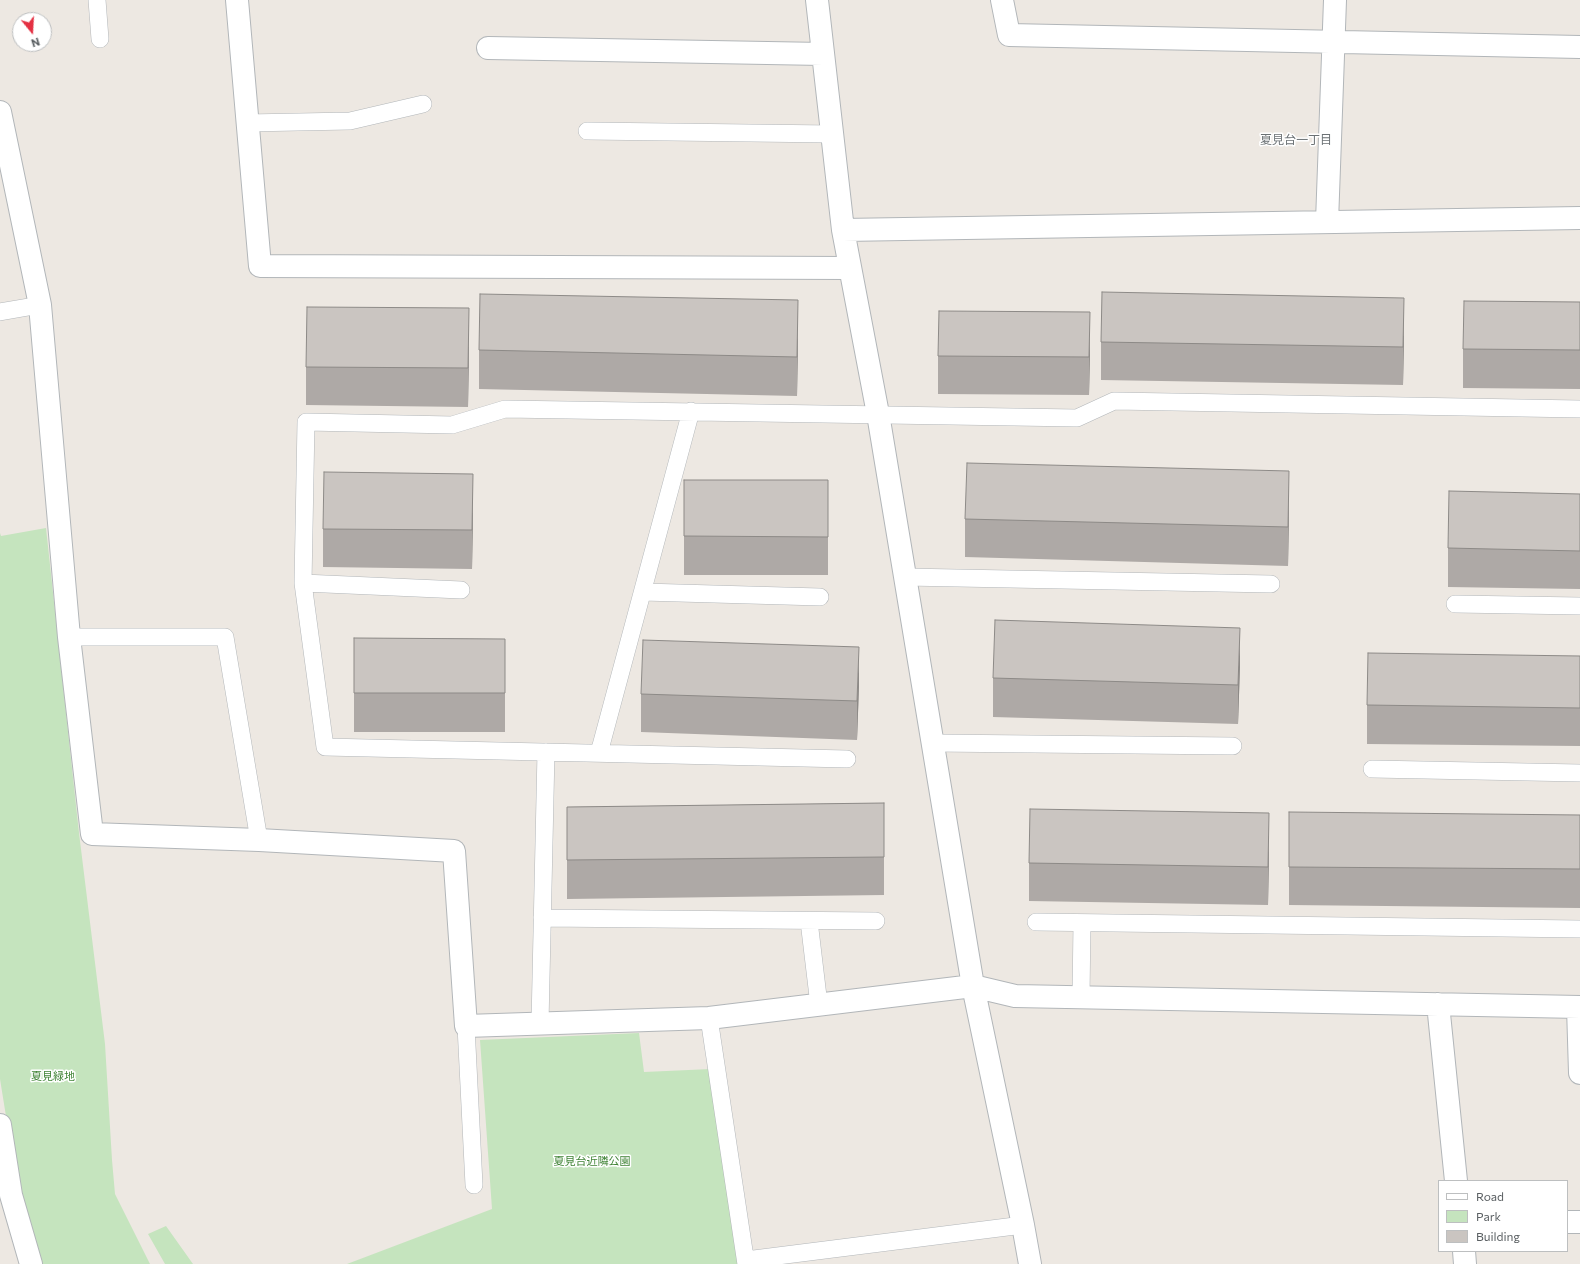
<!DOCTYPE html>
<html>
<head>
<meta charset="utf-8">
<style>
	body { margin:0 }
	#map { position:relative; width:1580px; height:1264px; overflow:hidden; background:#ede8e2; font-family:Commissioner,sans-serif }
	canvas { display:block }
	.legend { position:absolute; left:1438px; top:1180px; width:130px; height:72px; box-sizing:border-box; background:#fff; border:1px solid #bdbfc0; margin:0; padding:5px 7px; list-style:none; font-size:12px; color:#5a5f62 }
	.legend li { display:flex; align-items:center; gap:8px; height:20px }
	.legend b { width:20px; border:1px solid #bdbfc0 }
	.north { position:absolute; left:12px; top:12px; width:40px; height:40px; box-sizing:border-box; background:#fff; border:1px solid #bdbfc0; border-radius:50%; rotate:162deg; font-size:11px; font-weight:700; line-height:16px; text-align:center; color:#5a5f62 }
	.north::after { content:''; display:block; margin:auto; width:14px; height:18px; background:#e43042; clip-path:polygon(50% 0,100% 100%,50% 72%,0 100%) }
</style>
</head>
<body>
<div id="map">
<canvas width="1580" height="1264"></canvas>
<ul class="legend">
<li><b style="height:5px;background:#fff"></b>Road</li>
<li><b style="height:11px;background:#c5e4be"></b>Park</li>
<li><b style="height:11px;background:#cac5c1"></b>Building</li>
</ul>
<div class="north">N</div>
</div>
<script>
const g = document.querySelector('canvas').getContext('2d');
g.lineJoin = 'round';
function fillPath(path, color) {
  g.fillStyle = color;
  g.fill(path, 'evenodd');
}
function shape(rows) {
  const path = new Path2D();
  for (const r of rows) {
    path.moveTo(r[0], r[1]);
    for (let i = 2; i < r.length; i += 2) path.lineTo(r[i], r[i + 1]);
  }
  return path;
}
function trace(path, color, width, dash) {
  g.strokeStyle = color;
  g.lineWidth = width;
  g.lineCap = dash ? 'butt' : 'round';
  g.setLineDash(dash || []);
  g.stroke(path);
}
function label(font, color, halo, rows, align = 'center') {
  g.font = font + ' Commissioner,"Noto Sans JP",sans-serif';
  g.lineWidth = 3;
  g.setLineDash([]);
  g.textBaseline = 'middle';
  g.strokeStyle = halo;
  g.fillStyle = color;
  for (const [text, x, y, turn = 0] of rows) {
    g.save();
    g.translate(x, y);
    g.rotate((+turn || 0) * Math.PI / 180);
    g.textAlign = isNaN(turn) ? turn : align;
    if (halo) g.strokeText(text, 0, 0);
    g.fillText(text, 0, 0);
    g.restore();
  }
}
const green = shape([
	[46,528,79,833,105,1044,112,1160,115,1194,150,1264,39,1264,19,1197,0,1079,0,533,1,536],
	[639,1033,644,1072,711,1069,738,1264,347,1264,492,1209,480,1040],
	[166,1226,193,1264,165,1264,148,1234]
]);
const lane = shape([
	[97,0,100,39],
	[247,123,350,121,423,104],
	[587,131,832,134],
	[0,312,40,305],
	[905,577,1271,584],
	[303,583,461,590],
	[643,592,820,597],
	[1455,604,1580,606],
	[69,637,225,637,259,840],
	[933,743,1233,746],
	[599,753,691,411],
	[847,759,325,747,303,583,306,422,452,425,505,409,1077,418,1114,401,1580,409],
	[1372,769,1580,773],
	[542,918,876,921],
	[809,921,819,1005],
	[1036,922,1580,929],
	[1081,997,1082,923],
	[709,1018,746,1264],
	[540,1023,546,752],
	[466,1026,474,1185],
	[746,1260,1023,1225]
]);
const street = shape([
	[237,0,260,266,850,268],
	[817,0,843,230,878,414,973,986,1023,1225,1030,1264],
	[1002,0,1009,35,1580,47],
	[488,48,823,54],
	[0,112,40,305,69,637,92,834,259,840,454,851,466,1026,709,1018,973,986,1015,996,1580,1007],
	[1327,222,1335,0],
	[843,230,1580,218],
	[1438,1004,1456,1181],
	[1578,1007,1580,1073],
	[0,1125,11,1195,31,1264],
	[1567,1222,1580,1222],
	[1464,1251,1465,1264]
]);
const wall = shape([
	[1580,302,1580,389,1463,388,1463,349],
	[1404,336,1403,385,1101,380,1101,342],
	[798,339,797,396,479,389,479,350],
	[469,347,468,407,306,405,306,367],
	[1090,350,1089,395,938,394,938,356],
	[684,480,828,480,828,575,684,575],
	[1580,494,1580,589,1448,587,1448,548],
	[1289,510,1288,566,965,557,965,519],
	[473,513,472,569,323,567,323,529],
	[354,638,505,639,505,732,354,732],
	[1580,656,1580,746,1367,744,1367,705],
	[1240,666,1238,724,993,717,993,678],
	[859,686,857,740,641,732,641,694],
	[884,803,884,895,567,899,567,807],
	[1580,815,1580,908,1289,905,1289,867],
	[1269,852,1268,905,1029,901,1029,863]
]);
const shadedWall = shape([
	[1404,298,1404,336,1403,385,1403,347],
	[798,300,798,339,797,396,797,357],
	[469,308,469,347,468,407,468,368],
	[1090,312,1090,350,1089,395,1089,357],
	[1289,471,1289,510,1288,566,1288,527],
	[473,474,473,513,472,569,472,530],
	[1240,628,1240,666,1238,724,1238,685],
	[859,647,859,686,857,740,857,701],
	[1269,813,1269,852,1268,905,1268,867]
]);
const building = shape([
	[1102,292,1404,298,1403,347,1101,342,1102,292],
	[480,294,798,300,797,357,479,350,480,294],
	[1464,301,1580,302,1580,350,1463,349,1464,301],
	[307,307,469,308,468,368,306,367,307,307],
	[939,311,1090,312,1089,357,938,356,939,311],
	[967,463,1289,471,1288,527,965,519,967,463],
	[324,472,473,474,472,530,323,529,324,472],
	[684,480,828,480,828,537,684,536,684,480],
	[1449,491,1580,494,1580,551,1448,548,1449,491],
	[995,620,1240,628,1238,685,993,678,995,620],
	[354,638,505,639,505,693,354,693,354,638],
	[643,640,859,647,857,701,641,694,643,640],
	[1368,653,1580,656,1580,708,1367,705,1368,653],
	[884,803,884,857,567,860,567,807,884,803],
	[1030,809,1269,813,1268,867,1029,863,1030,809],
	[1289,812,1580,815,1580,869,1289,867,1289,812]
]);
const parkNames = [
	["夏見緑地",53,1076],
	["夏見台近隣公園",592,1161]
];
const neighbourhoodNames = [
	["夏見台一丁目",1296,140]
];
fillPath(green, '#c5e4be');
trace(lane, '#b2b6b9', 18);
trace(street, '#b2b6b9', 24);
trace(lane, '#fff', 17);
trace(street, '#fff', 22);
fillPath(wall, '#aea9a6');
fillPath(shadedWall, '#8d8a87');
fillPath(building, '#cac5c1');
trace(building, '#8d8a87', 1);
label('11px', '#418437', '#fff', parkNames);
label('12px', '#6b7174', '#fff', neighbourhoodNames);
</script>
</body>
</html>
